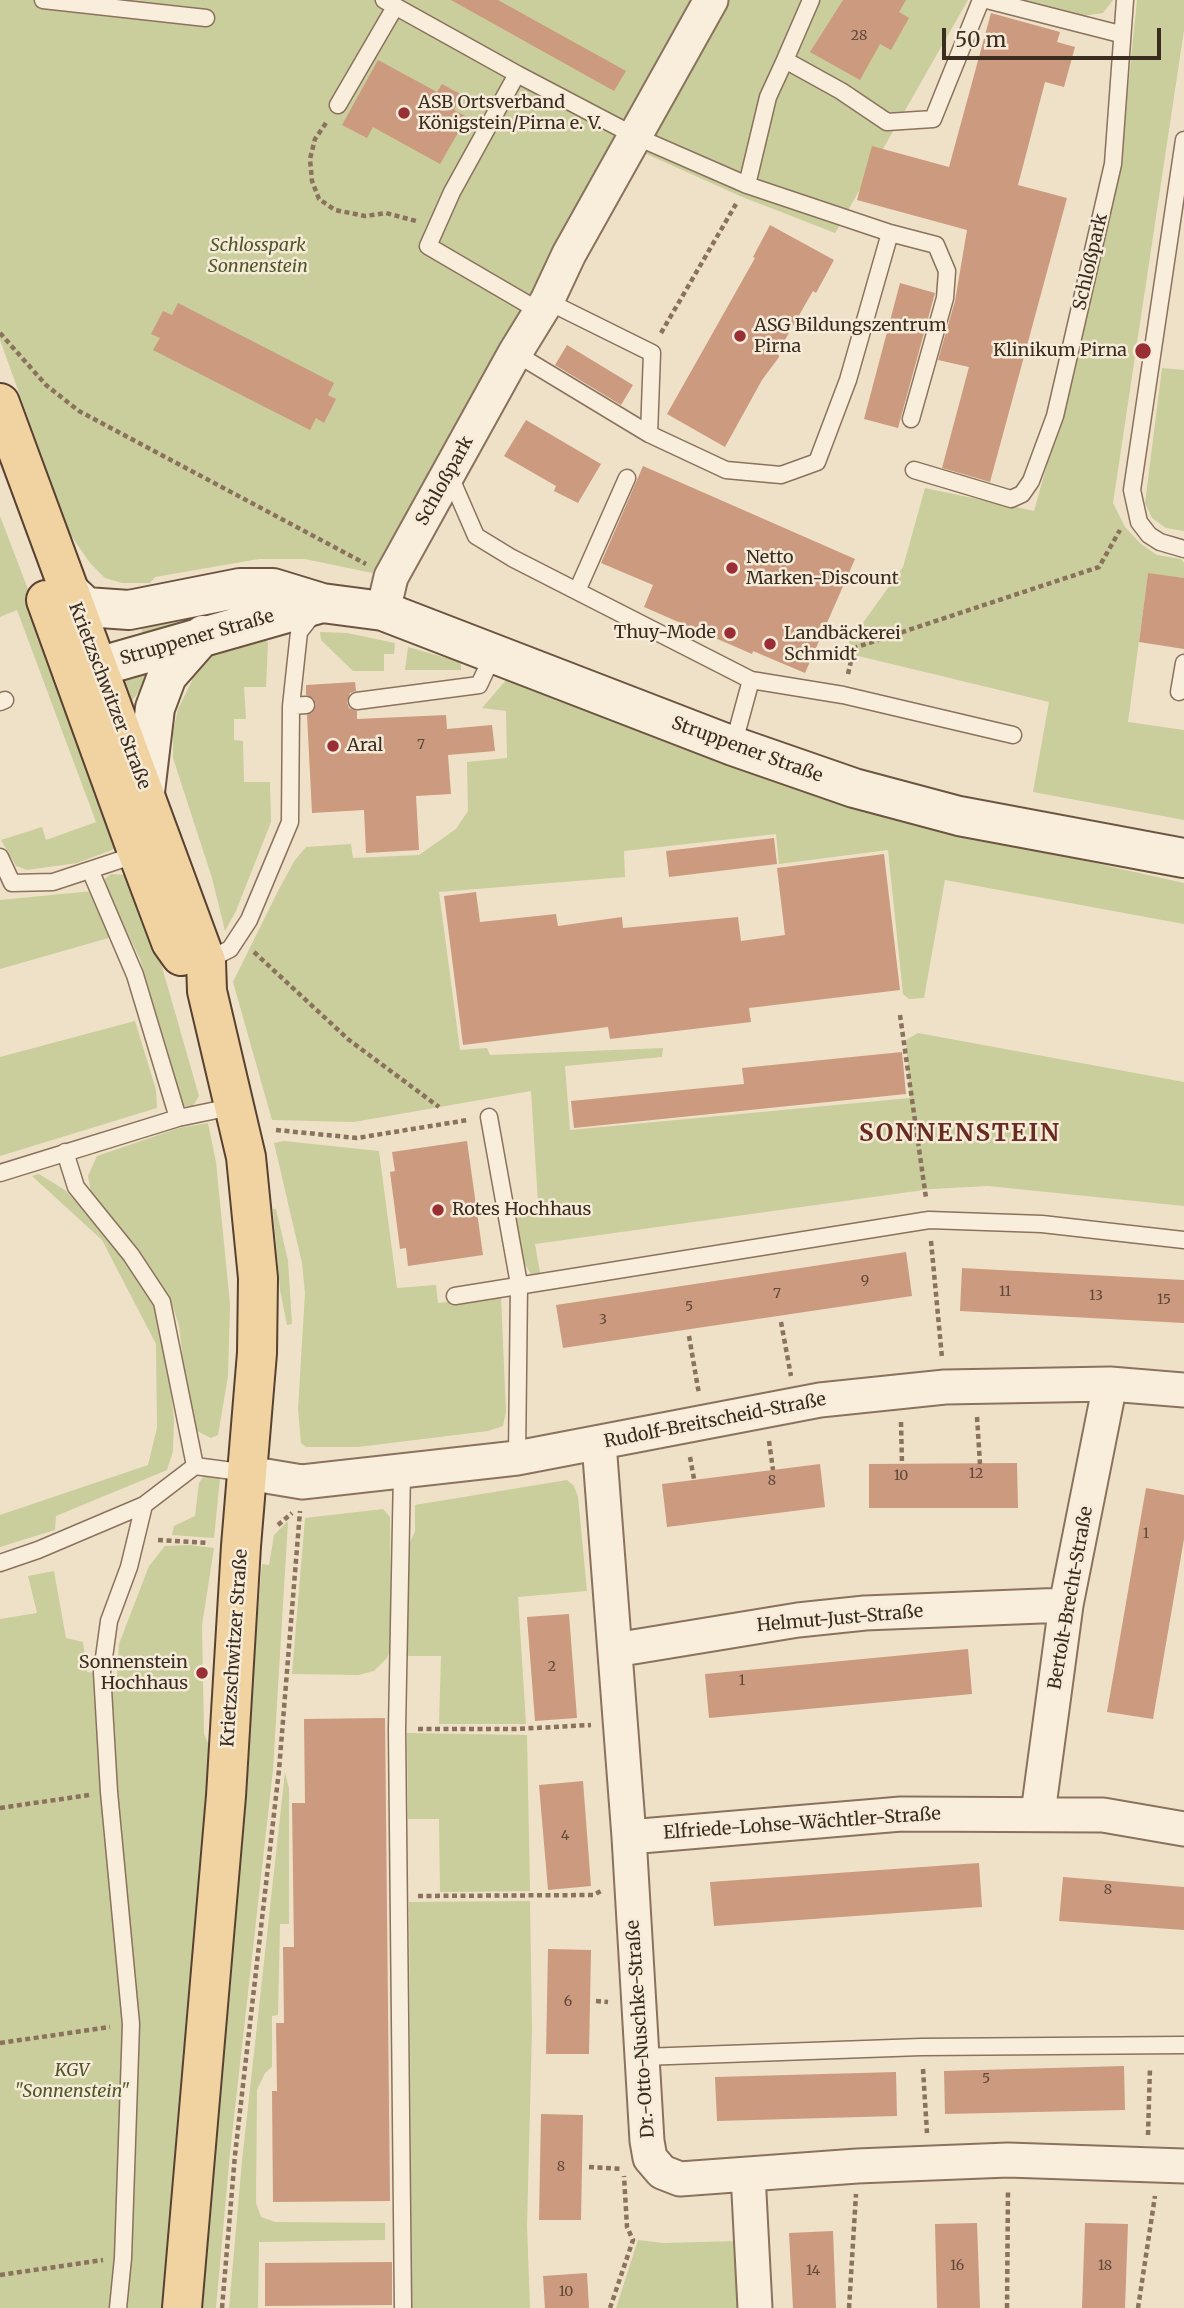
<!DOCTYPE html>
<html>
<head>
<meta charset="utf-8">
<style>
	body { margin:0 }
	#map { position:relative; width:1184px; height:2308px; overflow:hidden; background:#eee1c8; font-family:Merriweather,serif }
	canvas { display:block }
	.scale { position:absolute; left:942px; top:28px; width:219px; height:32px; box-sizing:border-box; border:4px solid #3b2c20; border-top:0; padding-left:9px; font-size:21px; line-height:24px; white-space:nowrap; color:#3b2c20; -webkit-text-stroke:5px #f6ebd8; paint-order:stroke }
</style>
</head>
<body>
<div id="map">
<canvas width="1184" height="2308"></canvas>
<div class="scale">50 m</div>
</div>
<script>
const g = document.querySelector('canvas').getContext('2d');
g.lineJoin = 'round';
function fillPath(path, color) {
  g.fillStyle = color;
  g.fill(path, 'evenodd');
}
function shape(rows) {
  const path = new Path2D();
  for (const r of rows) {
    path.moveTo(r[0], r[1]);
    for (let i = 2; i < r.length; i += 2) path.lineTo(r[i], r[i + 1]);
  }
  return path;
}
function trace(path, color, width, dash) {
  g.strokeStyle = color;
  g.lineWidth = width;
  g.lineCap = dash ? 'butt' : 'round';
  g.setLineDash(dash || []);
  g.stroke(path);
}
function label(font, color, halo, rows, align = 'center') {
  g.font = font + ' Merriweather,serif';
  g.lineWidth = 5;
  g.setLineDash([]);
  g.textBaseline = 'middle';
  g.strokeStyle = halo;
  g.fillStyle = color;
  for (const [text, x, y, turn = 0] of rows) {
    g.save();
    g.translate(x, y);
    g.rotate((+turn || 0) * Math.PI / 180);
    g.textAlign = isNaN(turn) ? turn : align;
    if (halo) g.strokeText(text, 0, 0);
    g.fillText(text, 0, 0);
    g.restore();
  }
}
const green = shape([
	[0,0,968,0,835,233,740,196,622,143,372,573,305,559,259,559,155,577,150,583,122,583,105,578,90,563,70,534,0,340],
	[1024,0,1113,0,1103,13,1082,16],
	[1137,0,1184,0,1184,30,1113,503,1125,527,1141,544,1157,555,1181,559,1184,563,1184,578,1148,574,1128,722,1184,730,1184,820,1033,792,1049,702,842,652,903,567,925,488,1034,511,1060,418,1120,167],
	[1162,368,1184,370,1184,531,1166,528,1152,518,1145,503],
	[0,516,124,841,112,850,77,863,27,870,16,866,1,840,42,827,46,840,96,822,17,610,0,617],
	[215,608,216,618,144,637,141,628],
	[320,632,347,633,395,643,394,654,384,654,384,671,353,671,321,640],
	[262,634,268,643,266,687,244,687,246,719,234,719,234,740,243,741,244,782,270,782,271,822,236,911,225,931,212,878,173,758,173,732,178,709,192,681,191,673,216,647],
	[408,647,461,662,461,670,405,670],
	[143,667,150,677,128,706,114,678],
	[507,679,955,832,1184,883,1184,924,945,880,924,998,909,999,903,994,888,850,779,864,776,834,624,851,625,877,439,892,460,1050,487,1048,490,1055,663,1048,662,1057,565,1066,570,1130,910,1098,906,1040,918,1033,1184,1082,1184,1206,988,1186,931,1189,535,1244,540,1273,531,1274,524,1263,515,1210,538,1203,531,1091,354,1122,272,1120,233,982,279,889,295,860,306,847,351,844,353,858,419,855,456,829,468,811,467,762,507,758,506,711,482,708],
	[111,874,127,875,156,946,199,1096,193,1106,179,1106,171,1062,140,959,102,881],
	[93,891,112,937,0,969,0,900],
	[135,1021,156,1090,157,1108,0,1156,0,1057],
	[208,1123,216,1162,230,1304,228,1376,218,1435,211,1438,197,1431,189,1413,179,1325,170,1299,137,1249,91,1193,88,1176,97,1156,179,1128],
	[284,1141,379,1151,397,1288,436,1285,438,1303,501,1296,506,1412,503,1426,488,1431,358,1447,306,1447,301,1443,298,1409,305,1293,302,1263,274,1143],
	[39,1174,65,1190,107,1237,156,1306,165,1336,174,1420,173,1451,167,1470,56,1516,55,1530,0,1547,0,1515,148,1465,157,1428,156,1344,102,1240,32,1176],
	[273,1209,276,1209,288,1261,292,1324,287,1325,280,1290],
	[216,1475,220,1478,214,1538,172,1535,174,1526,195,1516,199,1483,203,1477],
	[567,1480,574,1486,578,1497,587,1591,518,1597,526,1724,439,1724,441,1656,407,1656,408,1547,415,1531,415,1505],
	[383,1509,390,1517,391,1648,387,1658,374,1671,358,1675,292,1674,305,1518],
	[288,1521,273,1770,230,2153,216,2308,199,2308,262,1564,269,1565,274,1535],
	[189,1545,214,1548,202,1625,204,1734,211,1750,164,2308,0,2308,0,1619,37,1613,28,1576,54,1571,66,1638,83,1642,87,1672,117,1675,119,1644,149,1566,165,1546],
	[407,1733,527,1735,530,1891,440,1892,439,1819,408,1819],
	[285,1772,289,1789,289,1924,280,1924,278,2015,272,2016,272,2067,265,2073,257,2090,256,2203,261,2217,275,2222,385,2223,385,2240,259,2242,258,2308,229,2308,242,2161],
	[530,1901,532,2029,527,2226,530,2308,412,2308,409,1902],
	[638,2240,663,2243,740,2241,741,2308,616,2308]
]);
const building = shape([
	[451,0,498,0,626,71,614,91],
	[843,0,906,0,899,12,909,18,891,50,880,44,860,80,810,52],
	[991,13,1060,32,1057,42,1075,47,1064,87,1045,82,1018,185,1067,198,990,482,942,468,969,367,938,360,955,301,967,230,857,200,872,146,949,167],
	[378,60,437,92,442,84,462,95,454,110,467,117,440,164,373,127,367,138,342,125],
	[770,225,834,260,816,293,813,291,778,352,779,357,762,380,725,447,667,414,755,258,753,257],
	[900,283,935,293,898,428,864,419],
	[178,303,334,383,328,395,336,399,324,423,316,418,310,430,153,350,160,338,151,334,163,311,172,315],
	[567,345,633,385,621,405,555,365],
	[526,420,601,464,578,503,554,491,556,486,504,456],
	[643,466,855,559,805,673,753,651,752,654,644,607,653,585,601,563],
	[1148,573,1184,578,1184,649,1139,642],
	[355,682,356,691,350,693,347,702,349,708,357,711,357,719,446,715,447,729,492,725,495,751,448,755,451,794,416,796,419,850,366,853,364,810,312,813,307,715,316,705,314,699,306,695,306,685],
	[774,838,777,864,669,877,666,851],
	[884,854,900,990,749,1008,751,1022,610,1039,608,1027,463,1045,444,896,476,892,480,922,556,914,558,926,622,917,623,928,738,917,741,941,785,935,777,868],
	[902,1052,906,1094,574,1128,571,1101,744,1084,742,1068],
	[467,1141,483,1255,408,1266,406,1248,400,1249,390,1172,395,1171,392,1152],
	[906,1252,912,1296,563,1348,556,1305],
	[962,1268,1184,1280,1184,1323,960,1311],
	[1017,1463,1018,1508,869,1508,869,1464],
	[820,1464,825,1507,667,1527,662,1484],
	[1146,1488,1184,1495,1184,1539,1153,1719,1107,1712],
	[569,1614,577,1718,535,1721,527,1617],
	[968,1649,972,1694,709,1718,705,1674],
	[385,1718,390,2201,273,2202,272,2091,277,2091,276,2023,284,2023,283,1947,294,1947,292,1803,305,1803,304,1719],
	[583,1781,591,1886,548,1890,539,1785],
	[979,1863,982,1907,714,1926,710,1882],
	[1063,1877,1184,1887,1184,1930,1059,1921],
	[548,1949,591,1950,589,2054,546,2054],
	[1124,2066,1125,2110,945,2114,944,2071],
	[896,2072,897,2116,717,2121,715,2077],
	[541,2114,583,2115,581,2220,539,2220],
	[977,2223,980,2308,937,2308,935,2224],
	[1085,2223,1128,2224,1125,2308,1082,2308],
	[833,2231,836,2308,793,2308,789,2233],
	[392,2262,392,2305,265,2306,265,2263],
	[587,2273,589,2308,545,2308,543,2276]
]);
const path = shape([
	[326,123,315,139,310,159,312,181,319,199,335,210,365,216,386,213,416,221],
	[0,333,46,385,79,411,366,564],
	[661,333,736,204],
	[848,674,854,648,1099,567,1120,530],
	[254,952,349,1040,439,1107],
	[900,1015,926,1198],
	[276,1130,357,1138,468,1120],
	[931,1241,942,1358],
	[781,1322,791,1376],
	[689,1336,699,1394],
	[977,1417,980,1464],
	[901,1422,902,1464],
	[769,1441,773,1470],
	[690,1457,694,1479],
	[278,1525,292,1513],
	[158,1540,209,1543],
	[418,1729,516,1729,591,1725],
	[0,1808,89,1795],
	[418,1896,593,1895,601,1891],
	[596,2001,608,2002],
	[0,2043,110,2027],
	[923,2069,927,2133],
	[1148,2135,1150,2067],
	[589,2167,622,2169],
	[0,2275,103,2260],
	[222,2308,235,2155,279,1770,300,1511],
	[610,2308,633,2240,627,2227,624,2176],
	[849,2308,856,2194],
	[1007,2308,1008,2189],
	[1138,2308,1155,2196]
]);
const lane = shape([
	[43,0,206,18],
	[384,0,517,74],
	[811,0,785,60,841,91,887,122,933,119,981,0],
	[987,0,1120,34],
	[338,105,395,7],
	[1184,140,1132,490,1139,522,1149,535,1160,542,1184,549],
	[747,185,768,97,785,60],
	[547,301,652,353,649,434],
	[541,312,428,246,452,192,517,74,637,137,747,185,890,233,936,245,947,271,945,298,911,419],
	[515,353,649,434,726,470,781,475,817,462,848,380,890,233],
	[914,470,1011,499,1022,494,1031,481,1055,416,1113,164,1125,0],
	[449,474,476,536,512,558,751,680,843,695,1013,735],
	[577,591,627,478],
	[1179,692,1184,663],
	[357,701,479,685,493,655],
	[0,702,5,700],
	[291,706,299,632,314,613],
	[733,746,751,680],
	[0,857,12,883,53,882,138,854],
	[91,872,135,975,178,1118],
	[206,961,230,949,249,920,290,822,291,706,306,705],
	[489,1117,519,1284,517,1458],
	[65,1152,76,1187,131,1255,162,1302,195,1466],
	[0,1173,178,1118,236,1106],
	[455,1296,929,1220,1042,1224,1184,1240],
	[402,1472,397,1729,403,2308],
	[0,1563,38,1550,144,1505,195,1466,248,1473],
	[642,2057,921,2047,1184,2045],
	[118,2308,123,2258,131,2024,109,1792,102,1672,109,1621,129,1567,144,1505]
]);
const street = shape([
	[383,611,391,577,515,353,547,301,569,254,711,0],
	[599,1443,629,1837,647,2141,650,2158,662,2172,680,2179,857,2166,1008,2160,1184,2166],
	[248,1473,302,1482,517,1458,820,1400,945,1387,1110,1384,1184,1390],
	[615,1650,798,1620,865,1613,1066,1605],
	[1038,1813,1066,1605,1110,1384],
	[629,1837,901,1814,1103,1815,1184,1829],
	[748,2174,755,2308]
]);
const secondary = shape([
	[69,591,86,607,129,610,240,588,273,588,322,603,383,611,733,746,854,788,959,816,1184,858],
	[73,674,322,603],
	[145,792,155,708,167,676,203,635]
]);
const primary = shape([
	[0,403,206,961,207,991,246,1157,258,1278,257,1353,241,1546,226,1796,182,2308],
	[46,600,138,854,171,942,181,956]
]);
const markers = [
	[404,113,7,"#992e35"],
	[740,336,7,"#992e35"],
	[1143,351,9,"#992e35"],
	[732,568,7,"#992e35"],
	[730,633,7,"#992e35"],
	[770,644,7,"#992e35"],
	[333,746,7,"#992e35"],
	[438,1210,7,"#992e35"],
	[202,1673,7,"#992e35"]
];
const numberNames = [
	["28",859,36],
	["7",421,745],
	["9",865,1281],
	["11",1005,1292],
	["7",777,1294],
	["13",1096,1296],
	["15",1164,1300],
	["5",689,1307],
	["3",603,1320],
	["12",976,1474],
	["10",901,1476],
	["8",772,1481],
	["1",1146,1534],
	["2",552,1667],
	["1",742,1681],
	["4",565,1836],
	["8",1108,1890],
	["6",568,2002],
	["5",986,2079],
	["8",561,2167],
	["16",957,2266],
	["18",1105,2266],
	["14",813,2271],
	["10",566,2292]
];
const poiNames = [
	["ASB Ortsverband",418,103],
	["Königstein/Pirna e. V.",418,124],
	["ASG Bildungszentrum",754,326],
	["Pirna",754,347],
	["Klinikum Pirna",1127,351,"right"],
	["Netto",746,558],
	["Marken-Discount",746,579],
	["Thuy-Mode",716,633,"right"],
	["Landbäckerei",784,634],
	["Schmidt",784,655],
	["Aral",347,746],
	["Rotes Hochhaus",452,1210],
	["Sonnenstein",188,1663,"right"],
	["Hochhaus",188,1684,"right"]
];
const parkNames = [
	["Schlosspark",258,246],
	["Sonnenstein",258,267],
	["KGV",72,2071],
	["\"Sonnenstein\"",72,2092]
];
const streetNames = [
	["Schloßpark",1091,262,-77],
	["Schloßpark",445,481,-61],
	["Struppener Straße",197,638,-16],
	["Krietzschwitzer Straße",109,696,69],
	["Struppener Straße",747,750,20],
	["Rudolf-Breitscheid-Straße",715,1421,-11],
	["Bertolt-Brecht-Straße",1071,1598,-80],
	["Helmut-Just-Straße",840,1619,-5],
	["Krietzschwitzer Straße",235,1648,-86],
	["Elfriede-Lohse-Wächtler-Straße",802,1824,-4],
	["Dr.-Otto-Nuschke-Straße",641,2029,-94]
];
const districtNames = [
	["SONNENSTEIN",960,1134]
];
fillPath(green, '#cacd9c');
fillPath(building, '#cc9a7f');
trace(lane, '#8a725d', 19);
trace(street, '#8a725d', 37);
trace(secondary, '#6c5440', 42);
trace(primary, '#584131', 42);
trace(path, '#8a725d', 4.5, [5, 3.5]);
trace(lane, '#f9eedc', 16);
trace(street, '#f9eedc', 33);
trace(secondary, '#f9eedc', 38);
trace(primary, '#f0d3a1', 38);
for (const [x, y, r, color] of markers) {
  const dot = new Path2D();
  dot.arc(x, y, r, 0, 2 * Math.PI);
  g.fillStyle = color;
  g.fill(dot);
  trace(dot, '#f6ebd8', 2.5);
}
label('14px', '#5f4838', null, numberNames);
label('18px', '#3b2c20', '#f6ebd8', poiNames, 'left');
label('italic 18px', '#4e5727', '#f6ebd8', parkNames);
label('18px', '#3b2c20', '#f6ebd8', streetNames);
g.letterSpacing = '2px';
label('bold 24px', '#672b20', '#f6ebd8', districtNames);
g.letterSpacing = '0px';
</script>
</body>
</html>
